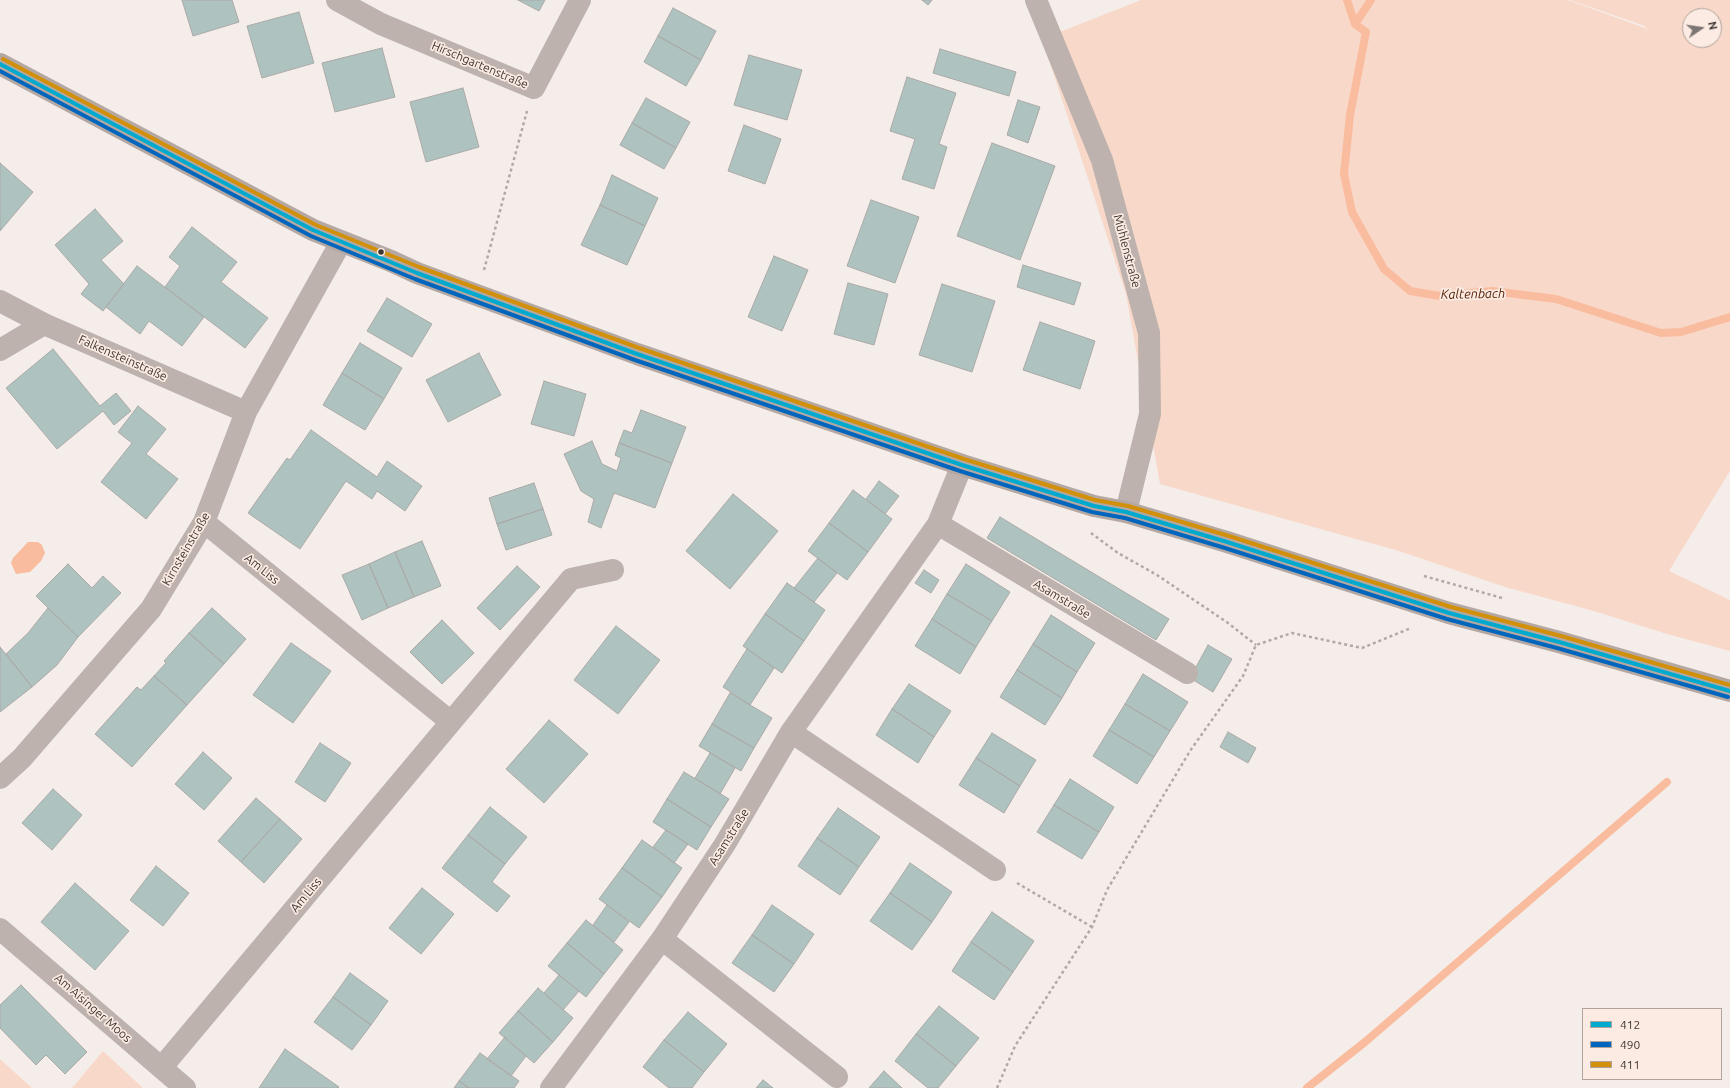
<!DOCTYPE html>
<html>
<head>
<meta charset="utf-8">
<style>
	body { margin:0 }
	#map { position:relative; width:1730px; height:1088px; overflow:hidden; background:#f5ede9; font-family:Ubuntu,sans-serif }
	canvas { display:block }
	.legend { position:absolute; left:1582px; top:1008px; width:140px; height:72px; box-sizing:border-box; background:#fbebe3; border:1px solid #afa39d; margin:0; padding:5px 7px; list-style:none; font-size:12px; color:#3d3633 }
	.legend li { display:flex; align-items:center; gap:8px; height:20px }
	.legend b { width:20px; border:1px solid #afa39d }
	.north { position:absolute; left:1682px; top:8px; width:40px; height:40px; box-sizing:border-box; background:#fbebe3; border:1px solid #afa39d; border-radius:50%; rotate:77deg; font-size:11px; font-weight:700; line-height:16px; text-align:center; color:#3d3633 }
	.north::after { content:''; display:block; margin:auto; width:14px; height:18px; background:#7d7673; clip-path:polygon(50% 0,100% 100%,50% 72%,0 100%) }
</style>
</head>
<body>
<div id="map">
<canvas width="1730" height="1088"></canvas>
<ul class="legend">
<li><b style="height:5px;background:#00a9ce"></b>412</li>
<li><b style="height:5px;background:#0065bd"></b>490</li>
<li><b style="height:5px;background:#d2900a"></b>411</li>
</ul>
<div class="north">N</div>
</div>
<script>
const g = document.querySelector('canvas').getContext('2d');
g.lineJoin = 'round';
function fillPath(path, color) {
  g.fillStyle = color;
  g.fill(path, 'evenodd');
}
function shape(rows) {
  const path = new Path2D();
  for (const r of rows) {
    path.moveTo(r[0], r[1]);
    for (let i = 2; i < r.length; i += 2) path.lineTo(r[i], r[i + 1]);
  }
  return path;
}
function trace(path, color, width, dash) {
  g.strokeStyle = color;
  g.lineWidth = width;
  g.lineCap = dash ? 'butt' : 'round';
  g.setLineDash(dash || []);
  g.stroke(path);
}
function label(font, color, halo, rows, align = 'center') {
  g.font = font + ' Ubuntu,sans-serif';
  g.lineWidth = 3.5;
  g.setLineDash([]);
  g.textBaseline = 'middle';
  g.strokeStyle = halo;
  g.fillStyle = color;
  for (const [text, x, y, turn = 0] of rows) {
    g.save();
    g.translate(x, y);
    g.rotate((+turn || 0) * Math.PI / 180);
    g.textAlign = isNaN(turn) ? turn : align;
    if (halo) g.strokeText(text, 0, 0);
    g.fillText(text, 0, 0);
    g.restore();
  }
}
const green = shape([
	[1141,0,1568,0,1645,28,1648,34,1645,26,1570,0,1730,0,1730,471,1669,571,1730,600,1730,651,1667,634,1594,611,1505,587,1399,551,1160,484,1126,294,1042,39],
	[1690,16,1714,16,1714,40,1690,40],
	[103,1051,143,1088,72,1088],
	[0,1059,32,1088,0,1088]
]);
const water = shape([
	[28,542,38,542,42,545,45,553,41,561,30,572,16,574,11,563,13,558]
]);
const stream = shape([
	[1347,0,1355,24,1366,32,1350,115,1344,174,1352,212,1384,269,1410,291,1440,296,1492,291,1556,299,1661,333,1681,332,1730,317],
	[1355,24,1371,0],
	[1307,1088,1365,1042,1667,782]
]);
const building = shape([
	[182,0,232,0,239,22,193,36,182,0],
	[518,0,545,0,539,11,518,0],
	[922,0,932,0,928,5,922,0],
	[673,8,716,31,701,60,658,36,673,8],
	[299,12,314,63,262,78,247,26,299,12],
	[658,36,701,60,686,86,644,62,658,36],
	[382,48,395,97,335,112,322,63,382,48],
	[940,49,1016,72,1009,96,933,73,940,49],
	[749,55,802,70,787,120,734,105,749,55],
	[907,77,956,93,939,144,947,147,934,189,902,179,915,139,890,131,907,77],
	[463,88,479,147,426,162,410,102,463,88],
	[646,98,690,122,676,148,632,123,646,98],
	[1018,100,1040,107,1028,143,1007,135,1018,100],
	[632,123,676,148,664,169,620,145,632,123],
	[744,125,781,139,765,184,728,171,744,125],
	[992,143,1055,166,1020,260,957,236,992,143],
	[0,163,33,192,0,231,0,163],
	[612,175,658,198,645,226,600,205,612,175],
	[871,200,919,217,895,283,847,266,871,200],
	[600,205,645,226,627,265,581,245,600,205],
	[95,209,123,241,101,260,124,284,103,311,81,294,89,284,55,245,95,209],
	[192,227,237,262,221,282,268,318,245,348,165,287,180,266,169,257,192,227],
	[774,256,808,270,782,331,748,317,774,256],
	[1023,265,1081,283,1074,305,1017,287,1023,265],
	[137,266,204,317,182,346,149,321,140,334,106,307,137,266],
	[848,283,888,294,874,345,834,334,848,283],
	[942,284,995,301,972,372,919,355,942,284],
	[387,298,432,324,412,357,367,331,387,298],
	[1040,322,1095,341,1080,389,1023,370,1040,322],
	[360,343,402,368,384,399,342,373,360,343],
	[53,349,100,406,116,393,131,411,114,425,103,411,57,449,6,388,53,349],
	[479,353,501,395,448,422,426,380,479,353],
	[342,373,384,399,365,430,323,405,342,373],
	[544,381,586,394,574,436,531,424,544,381],
	[138,406,166,429,146,454,178,479,146,519,101,482,132,443,118,432,138,406],
	[641,410,686,427,672,463,619,443,624,430,632,433,641,410],
	[311,430,377,477,387,461,422,486,405,511,377,491,372,499,346,481,300,549,248,513,287,458,290,460,311,430],
	[592,441,602,464,617,471,621,458,615,455,619,443,672,463,655,508,614,493,601,528,588,522,594,499,581,491,564,454,592,441],
	[879,481,899,496,885,514,866,499,879,481],
	[534,483,543,509,497,524,489,498,534,483],
	[853,490,892,519,868,552,829,523,853,490],
	[733,494,778,531,730,589,686,551,733,494],
	[543,509,552,535,506,550,497,524,543,509],
	[1000,517,1169,619,1156,640,987,538,1000,517],
	[829,523,868,552,847,580,808,551,829,523],
	[422,541,441,586,414,597,395,552,422,541],
	[395,552,414,597,388,608,369,564,395,552],
	[818,558,837,573,814,602,794,588,818,558],
	[68,564,92,588,103,576,121,593,78,637,36,596,68,564],
	[369,564,388,608,362,620,342,575,369,564],
	[966,564,1010,592,992,621,947,594,966,564],
	[517,566,540,587,500,630,477,608,517,566],
	[924,570,939,580,931,593,915,583,924,570],
	[787,583,825,610,804,641,765,614,787,583],
	[947,594,992,621,976,647,932,619,947,594],
	[48,608,78,637,57,665,32,687,6,654,28,633,48,608],
	[212,608,246,639,224,664,189,633,212,608],
	[765,614,804,641,782,673,743,646,765,614],
	[1051,615,1095,643,1077,672,1033,644,1051,615],
	[932,619,976,647,960,674,915,646,932,619],
	[442,620,474,653,442,684,410,652,442,620],
	[616,626,660,660,618,714,574,680,616,626],
	[189,633,224,664,187,705,154,676,166,663,164,661,189,633],
	[291,643,331,671,293,723,253,695,291,643],
	[1033,644,1077,672,1062,698,1017,670,1033,644],
	[1208,645,1232,659,1213,692,1190,678,1208,645],
	[0,647,32,687,0,712,0,647],
	[747,649,774,668,750,705,723,687,747,649],
	[1017,670,1062,698,1045,725,1000,697,1017,670],
	[1143,674,1188,702,1170,731,1125,704,1143,674],
	[154,676,187,705,132,767,95,734,137,687,141,690,154,676],
	[909,684,951,711,934,737,892,709,909,684],
	[730,693,772,718,754,748,712,724,730,693],
	[1125,704,1170,731,1154,757,1109,730,1125,704],
	[892,709,934,737,918,763,876,735,892,709],
	[549,720,588,754,544,803,506,769,549,720],
	[712,724,754,748,741,771,699,746,712,724],
	[1109,730,1154,757,1137,784,1093,756,1109,730],
	[1228,732,1256,748,1248,763,1220,747,1228,732],
	[992,733,1036,760,1020,786,976,758,992,733],
	[320,743,351,763,325,802,295,782,320,743],
	[203,752,232,778,204,810,175,784,203,752],
	[710,753,735,768,720,794,695,778,710,753],
	[976,758,1020,786,1004,813,959,785,976,758],
	[684,772,729,799,711,827,667,799,684,772],
	[1070,779,1114,807,1099,832,1054,805,1070,779],
	[53,789,82,815,52,850,22,823,53,789],
	[256,798,280,819,241,862,218,841,256,798],
	[667,799,711,827,697,850,653,822,667,799],
	[1054,805,1099,832,1082,859,1037,832,1054,805],
	[490,807,527,837,505,864,468,835,490,807],
	[838,808,880,837,859,867,817,838,838,808],
	[280,819,302,839,264,883,241,862,280,819],
	[666,830,688,844,674,863,653,847,666,830],
	[468,835,505,864,492,882,510,896,497,912,442,868,468,835],
	[817,838,859,867,840,895,798,866,817,838],
	[642,840,682,868,662,897,622,868,642,840],
	[910,863,952,892,932,922,890,893,910,863],
	[156,866,189,893,163,926,130,900,156,866],
	[622,868,662,897,639,928,599,899,622,868],
	[75,883,129,931,95,970,41,922,75,883],
	[422,888,454,914,421,954,389,928,422,888],
	[890,893,932,922,912,950,870,921,890,893],
	[607,905,629,922,614,942,593,925,607,905],
	[772,905,814,934,794,964,752,935,772,905],
	[992,912,1034,941,1013,972,971,942,992,912],
	[586,920,623,950,604,974,567,943,586,920],
	[752,935,794,964,774,992,732,963,752,935],
	[971,942,1013,972,994,1000,952,971,971,942],
	[567,943,604,974,586,997,548,966,567,943],
	[350,973,388,1001,371,1025,333,997,350,973],
	[559,975,579,991,563,1010,544,993,559,975],
	[21,985,87,1052,65,1074,46,1055,36,1065,0,1028,0,1005,21,985],
	[538,988,573,1018,553,1042,518,1011,538,988],
	[333,997,371,1025,352,1050,314,1022,333,997],
	[939,1006,979,1038,956,1066,916,1034,939,1006],
	[518,1011,553,1042,534,1063,499,1033,518,1011],
	[688,1012,727,1044,704,1072,664,1040,688,1012],
	[916,1034,956,1066,938,1088,928,1088,895,1061,916,1034],
	[505,1037,526,1056,511,1076,487,1059,505,1037],
	[664,1040,704,1072,692,1088,669,1088,643,1067,664,1040],
	[285,1049,339,1087,338,1088,259,1088,285,1049],
	[480,1053,519,1081,514,1088,469,1088,459,1081,480,1053],
	[884,1071,902,1088,869,1088,884,1071],
	[763,1080,773,1088,756,1088,763,1080],
	[459,1081,469,1088,454,1088,459,1081]
]);
const path = shape([
	[484,270,527,111],
	[1091,533,1118,553,1157,575,1228,623,1256,645],
	[1424,576,1502,598],
	[1017,883,1092,927],
	[997,1088,1015,1046,1092,927,1107,890,1190,751,1243,676,1256,645,1292,633,1362,648,1411,628]
]);
const minor = shape([
	[337,0,381,24,534,88,580,0],
	[1036,0,1102,160,1149,333,1150,414,1126,512],
	[0,301,44,324,246,412],
	[0,350,44,324],
	[938,524,1187,673],
	[451,722,571,579,613,570],
	[791,732,995,870],
	[0,778,22,758,151,609,204,522,246,412,341,242],
	[0,929,185,1088],
	[662,939,837,1077],
	[162,1067,451,722,204,522],
	[551,1088,662,939,725,844,791,732,938,524,962,465]
]);
const major = shape([
	[0,64,313,230,391,261,417,273,637,354,962,465,1094,506,1126,512,1227,542,1449,613,1559,642,1730,691]
]);
const bus1 = shape([
	[0,64,313,230,417,273,637,354,962,465,1094,506,1126,512,1227,542,1449,613,1559,642,1730,691]
]);
const bus2 = shape([
	[0,71,311,236,415,279,635,360,960,471,1092,512,1125,518,1225,548,1447,619,1557,648,1728,697]
]);
const bus3 = shape([
	[3,59,316,225,419,267,639,348,964,459,1095,500,1128,506,1229,536,1451,607,1561,636,1730,685]
]);
const markers = [
	[381,252,3.5,"#3d3633"]
];
const streetNames = [
	["Hirschgartenstraße",480,65,23],
	["Mühlenstraße",1127,251,75],
	["Falkensteinstraße",123,358,24],
	["Kirnsteinstraße",186,549,-60],
	["Am Liss",262,569,39],
	["Asamstraße",1062,599,31],
	["Asamstraße",729,837,-58],
	["Am Liss",306,895,-50],
	["Am Aisinger Moos",93,1008,41]
];
const waterNames = [
	["Kaltenbach",1473,294,-1]
];
fillPath(green, '#f8d8c9');
fillPath(water, '#f9bc9e');
trace(stream, '#f9bc9e', 8);
fillPath(building, '#aec3c0');
trace(building, '#aaa9a7', 1);
trace(path, '#b2a9a4', 2.5, [3, 3]);
trace(minor, '#bdb2ad', 22);
trace(major, '#b5a8a2', 22);
trace(bus1, '#00a9ce', 4);
trace(bus2, '#0065bd', 4);
trace(bus3, '#d2900a', 4);
for (const [x, y, r, color] of markers) {
  const dot = new Path2D();
  dot.arc(x, y, r, 0, 2 * Math.PI);
  g.fillStyle = color;
  g.fill(dot);
  trace(dot, '#fbebe3', 1.5);
}
label('12px', '#3d3633', '#fbebe3', streetNames);
label('italic 13px', '#531f00', '#fbebe3', waterNames);
</script>
</body>
</html>
